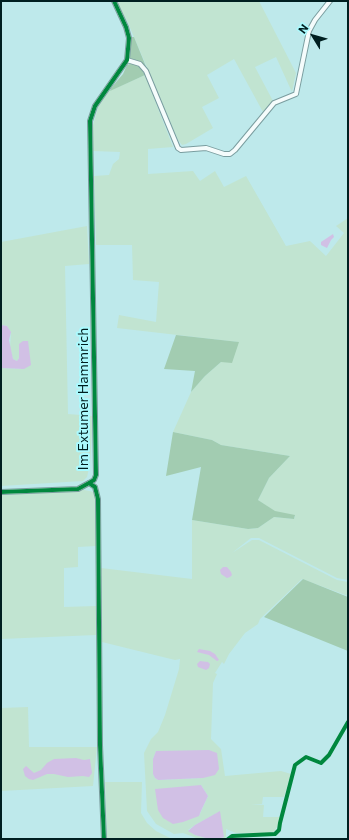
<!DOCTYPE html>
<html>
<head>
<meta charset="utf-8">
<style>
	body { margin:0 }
	#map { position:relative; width:349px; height:840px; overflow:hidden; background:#bee9eb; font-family:Commissioner,sans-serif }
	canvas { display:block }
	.frame { position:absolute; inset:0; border:2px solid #001f20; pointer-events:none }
	.north { position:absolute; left:293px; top:16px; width:40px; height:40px; -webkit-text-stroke:3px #abfafe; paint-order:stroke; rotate:307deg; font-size:11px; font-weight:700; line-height:16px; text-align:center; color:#001f20 }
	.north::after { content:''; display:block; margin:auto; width:14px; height:18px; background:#001f20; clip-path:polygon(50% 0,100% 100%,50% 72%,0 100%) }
</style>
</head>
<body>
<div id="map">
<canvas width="349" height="840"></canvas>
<div class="frame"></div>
<div class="north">N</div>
</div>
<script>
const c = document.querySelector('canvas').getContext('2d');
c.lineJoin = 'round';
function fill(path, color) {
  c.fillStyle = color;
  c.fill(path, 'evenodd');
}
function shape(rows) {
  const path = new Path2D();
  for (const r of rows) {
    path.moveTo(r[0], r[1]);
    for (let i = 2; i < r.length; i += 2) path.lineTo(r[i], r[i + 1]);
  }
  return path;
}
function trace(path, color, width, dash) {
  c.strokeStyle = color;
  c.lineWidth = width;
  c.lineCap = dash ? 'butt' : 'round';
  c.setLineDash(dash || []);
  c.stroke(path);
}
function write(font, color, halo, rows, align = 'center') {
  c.font = font + ' Commissioner,sans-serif';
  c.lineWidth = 4;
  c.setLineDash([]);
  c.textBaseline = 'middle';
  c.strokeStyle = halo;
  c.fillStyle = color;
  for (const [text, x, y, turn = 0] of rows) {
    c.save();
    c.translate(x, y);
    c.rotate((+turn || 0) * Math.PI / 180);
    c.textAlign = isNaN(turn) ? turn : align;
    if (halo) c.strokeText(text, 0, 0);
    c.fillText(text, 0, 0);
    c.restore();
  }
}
fill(shape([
	[121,1,259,1,296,73,292,92,276,57,255,67,273,101,263,112,234,59,207,75,219,98,202,107,213,128,186,144,182,145,178,140,128,23,117,3],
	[145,75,173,147,148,149,148,174,193,171,200,181,215,171,224,187,246,176,286,246,310,241,326,256,344,233,336,226,348,218,348,580,337,578,259,538,251,538,232,553,252,540,259,540,337,580,348,582,348,596,302,579,260,619,258,624,245,633,229,654,224,664,222,662,215,673,217,674,213,683,211,739,221,749,225,776,281,771,291,774,284,797,263,797,262,804,251,804,264,805,263,817,281,817,277,827,274,832,269,833,236,833,226,829,226,837,224,839,218,839,224,837,219,812,195,825,188,830,195,835,209,839,199,839,183,833,174,834,156,824,147,811,144,753,151,739,158,732,165,715,179,669,180,659,175,660,102,642,101,568,192,579,192,520,248,529,258,528,274,517,294,519,295,516,275,512,258,500,269,478,290,456,221,445,212,440,173,432,191,392,205,376,221,362,238,342,117,328,119,315,156,322,159,282,133,280,132,245,96,245,94,176,109,175,113,164,119,159,120,152,93,151,93,125,98,107,109,91],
	[156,751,203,778,158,780,155,778,153,774,153,759],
	[201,785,208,796,199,816],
	[87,226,89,264,65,266,68,414,93,416,90,464,87,477,83,481,1,486,1,368,24,369,20,344,19,358,17,361,13,359,10,348,11,332,7,326,1,325,1,242],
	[84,490,94,492,96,499,96,546,78,547,78,567,64,568,64,607,96,606,96,635,1,639,1,495],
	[28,707,29,747,97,747,93,786,1,791,1,708],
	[105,782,142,782,141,813,147,823,156,831,172,839,107,839]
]), '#c1e4d1');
fill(shape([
	[132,37,134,37,147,69,140,62,130,58,131,39],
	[133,63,139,65,145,75,110,91,111,88,123,74,127,65],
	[176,335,239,342,232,363,221,362,205,376,191,392,195,371,164,369],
	[173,432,212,440,221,445,290,456,269,478,258,500,275,511,295,515,294,519,274,517,258,528,248,529,192,520,201,467,166,476],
	[303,579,348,597,348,651,264,617]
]), '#a2ccb1');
fill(shape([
	[333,234,334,237,331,240,327,248,321,245,321,242],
	[1,325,7,326,11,332,9,340,13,359,17,361,19,358,19,344,23,341,28,341,31,365,24,369,1,368],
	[223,567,227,567,231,572,232,575,230,577,227,578,221,574,220,570],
	[199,649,210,651,215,654,219,660,217,661,209,655,197,652],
	[200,661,208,662,210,664,209,668,206,670,198,667,197,664],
	[209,750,217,753,219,769,215,775,203,778,158,780,155,778,153,774,153,759,156,751],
	[76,758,84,760,90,759,92,773,89,777,83,776,68,777,54,774,47,774,33,780,29,779,25,776,23,769,26,766,34,773,41,770,47,763,54,759],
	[201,785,208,796,201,811,199,816,183,822,173,824,163,818,158,810,155,789],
	[220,811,224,837,218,839,209,839,195,835,188,831,195,825]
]), '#d1c0e5');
const minor = shape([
	[127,60,140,64,146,71,178,148,181,150,206,148,224,154,230,154,235,150,274,103,296,94,309,31,315,20,330,1],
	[89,483,95,487,98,499,100,745,104,839],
	[1,492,78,489,89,483,94,480,96,475,90,121,95,106,127,60,129,38,126,27,114,1]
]);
trace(minor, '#7a9d9f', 6);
trace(minor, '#f5fcfc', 4);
trace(shape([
	[89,483,95,487,98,499,100,745,104,839],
	[1,492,78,489,89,483,94,480,96,475,90,121,95,106,127,60,129,38,126,27,114,1],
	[228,839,232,836,275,834,279,830,280,823,295,765,306,757,321,763,329,755,348,722]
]), '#00873e', 4);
write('14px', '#001f20', '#abfafe', [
	["Im Extumer Hammrich",83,399,-90]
]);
</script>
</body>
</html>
